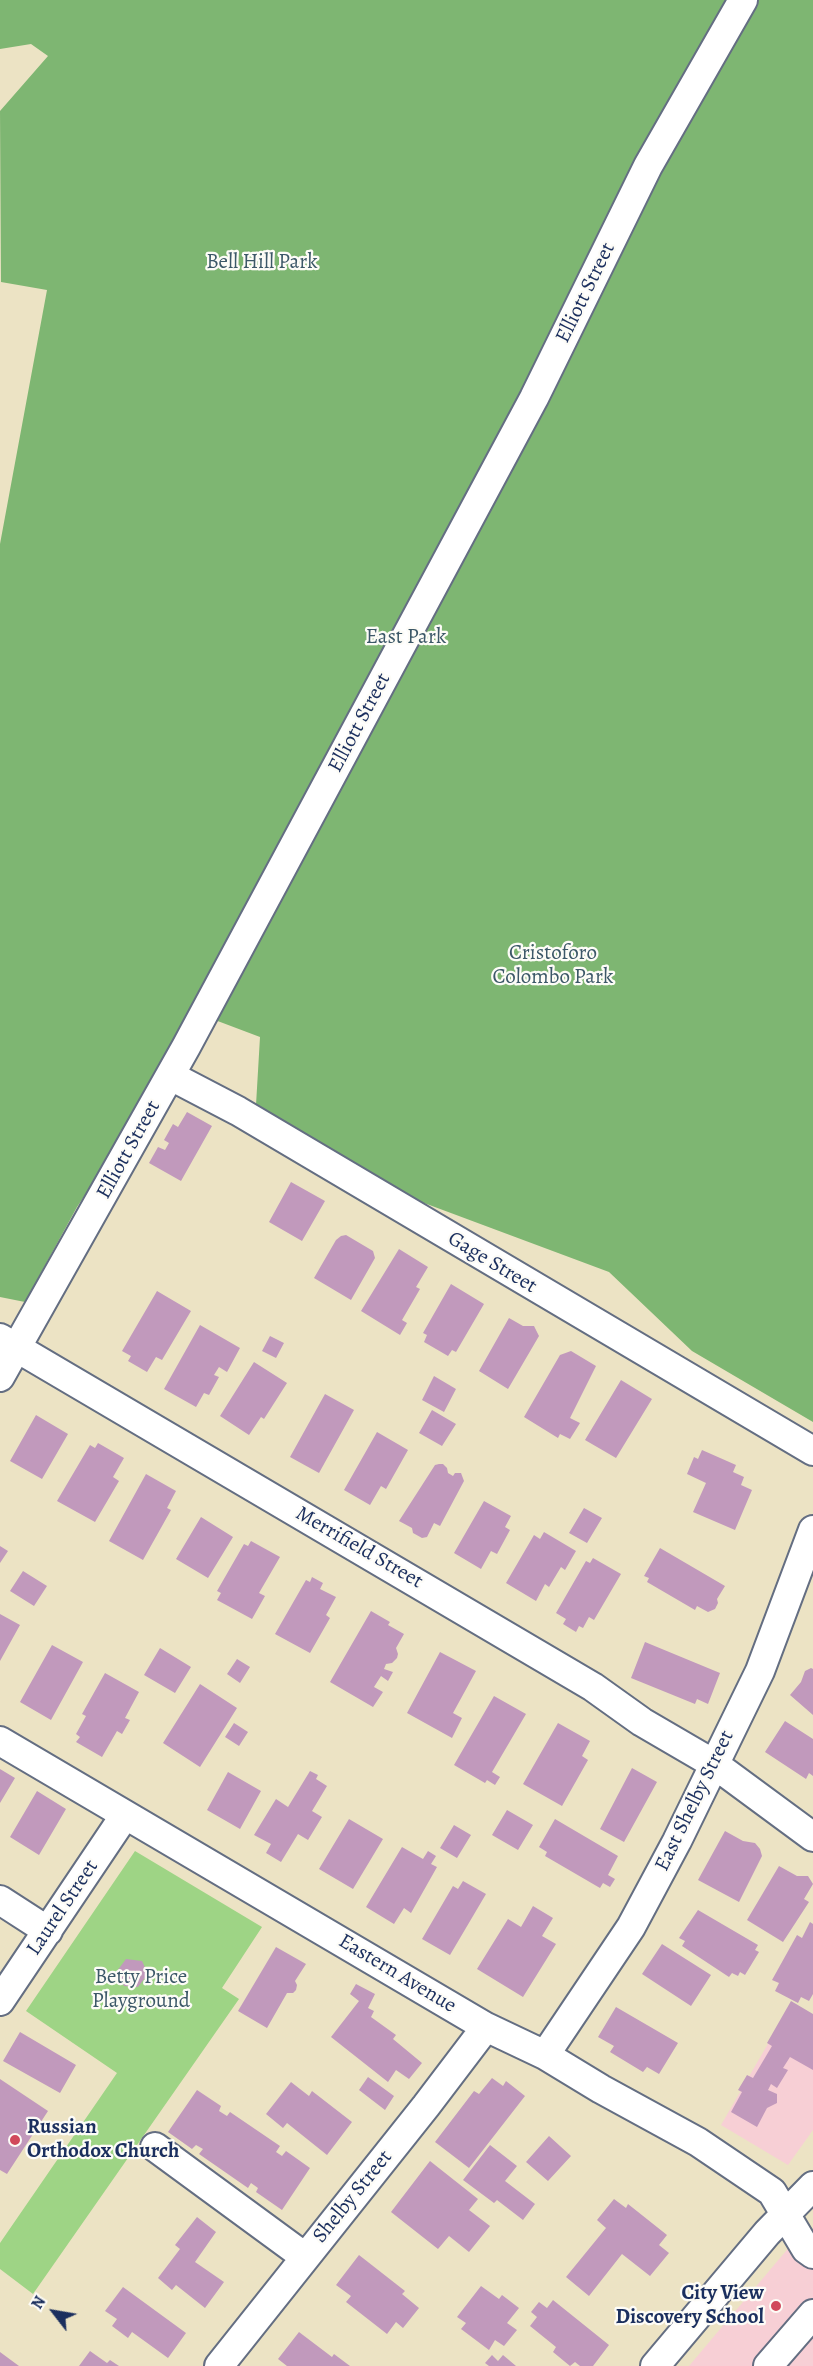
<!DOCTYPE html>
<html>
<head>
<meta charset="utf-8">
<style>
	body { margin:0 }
	#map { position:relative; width:813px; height:2366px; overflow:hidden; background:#ece3c4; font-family:Alegreya,serif }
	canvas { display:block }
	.north { position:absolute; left:24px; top:2282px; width:60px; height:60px; -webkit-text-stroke:4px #fdfcf7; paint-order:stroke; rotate:301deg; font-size:16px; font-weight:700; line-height:24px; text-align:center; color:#1b2f5e }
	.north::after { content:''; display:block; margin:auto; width:21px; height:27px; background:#1b2f5e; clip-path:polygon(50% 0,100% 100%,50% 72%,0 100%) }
</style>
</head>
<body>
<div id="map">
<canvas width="813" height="2366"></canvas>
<div class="north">N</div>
</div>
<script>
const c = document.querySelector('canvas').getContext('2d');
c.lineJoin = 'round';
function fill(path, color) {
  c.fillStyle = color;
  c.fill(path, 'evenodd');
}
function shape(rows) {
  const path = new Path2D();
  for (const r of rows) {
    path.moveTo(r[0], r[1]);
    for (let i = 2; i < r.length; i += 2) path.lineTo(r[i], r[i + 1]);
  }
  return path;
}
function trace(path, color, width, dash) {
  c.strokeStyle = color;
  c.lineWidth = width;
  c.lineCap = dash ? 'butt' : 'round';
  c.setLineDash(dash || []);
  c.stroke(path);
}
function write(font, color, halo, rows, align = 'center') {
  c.font = font + ' Alegreya,serif';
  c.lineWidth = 4.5;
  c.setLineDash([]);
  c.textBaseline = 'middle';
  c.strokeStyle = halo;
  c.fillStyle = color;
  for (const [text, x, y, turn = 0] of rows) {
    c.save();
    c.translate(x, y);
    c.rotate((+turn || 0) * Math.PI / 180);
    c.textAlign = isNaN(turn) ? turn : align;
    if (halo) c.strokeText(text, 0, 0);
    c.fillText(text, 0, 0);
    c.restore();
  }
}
fill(shape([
	[769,2042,813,2069,813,2130,788,2165,721,2125],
	[813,2230,813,2366,689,2366,791,2245]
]), '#f7cfd5');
fill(shape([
	[135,1851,262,1927,222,1988,239,1999,33,2294,0,2269,0,2243,117,2073,26,2011]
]), '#9ed485');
fill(shape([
	[0,0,813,0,813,1422,692,1351,609,1272,408,1197,256,1105,260,1037,207,1017,132,1124,77,1207,25,1302,0,1297,0,544,47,290,1,282,0,111,48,56,31,44,0,49]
]), '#7eb672');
fill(shape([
	[187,1112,212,1126,181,1181,149,1163,158,1147,165,1150,169,1143,164,1140,173,1124,178,1127],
	[291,1182,325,1201,302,1241,269,1222],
	[346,1235,373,1251,375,1258,351,1300,314,1278,336,1240,341,1236],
	[399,1249,428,1267,416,1287,420,1289,402,1320,407,1323,400,1335,361,1311],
	[451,1284,484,1304,456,1352,452,1350,448,1356,424,1342,427,1335,423,1333],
	[157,1291,191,1311,162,1360,156,1357,147,1372,128,1361,131,1356,122,1351],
	[509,1318,523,1326,534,1326,539,1336,508,1389,479,1371],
	[200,1325,240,1348,227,1372,219,1367,214,1375,219,1377,209,1395,204,1393,196,1407,164,1389],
	[270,1336,284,1343,276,1358,262,1351],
	[571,1351,596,1366,570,1418,580,1423,570,1439,560,1434,558,1438,524,1417,560,1355],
	[254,1362,287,1383,264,1419,261,1417,249,1435,220,1416],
	[434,1376,456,1389,444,1412,422,1400],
	[621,1380,652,1399,616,1458,585,1440],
	[325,1394,354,1410,319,1473,290,1457],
	[432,1410,456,1424,442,1446,419,1433],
	[36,1415,68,1434,42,1479,10,1461],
	[377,1432,408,1450,386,1489,381,1486,370,1505,344,1490],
	[98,1443,124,1458,113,1477,119,1481,95,1522,57,1501,90,1445,95,1448],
	[702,1450,736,1465,733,1472,744,1477,741,1485,752,1490,735,1530,693,1512,706,1483,687,1474,694,1457,698,1459],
	[439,1464,443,1464,447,1468,448,1473,453,1476,455,1473,461,1473,464,1481,440,1526,434,1523,427,1537,422,1538,413,1533,412,1528,399,1521,435,1465],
	[146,1474,176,1491,167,1508,171,1510,143,1560,109,1541],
	[484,1501,511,1516,505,1527,510,1530,497,1554,491,1551,481,1569,454,1553],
	[584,1508,602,1518,587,1543,569,1533],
	[201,1517,233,1537,208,1578,176,1559],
	[544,1532,576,1551,565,1570,561,1567,549,1587,545,1584,536,1601,506,1583,534,1535,540,1539],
	[251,1541,280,1557,259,1593,265,1596,252,1619,217,1600,221,1593,217,1591,244,1544,248,1546],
	[0,1546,8,1551,0,1563],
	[660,1548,725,1586,717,1599,718,1603,715,1609,708,1612,697,1606,695,1610,647,1582,649,1578,644,1576],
	[593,1558,621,1574,594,1620,589,1617,583,1628,579,1626,576,1632,563,1624,566,1619,556,1613,586,1561,590,1563],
	[23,1571,47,1586,34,1606,10,1591],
	[312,1577,323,1583,320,1589,336,1597,326,1615,330,1618,310,1653,275,1634,306,1580,310,1582],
	[371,1611,390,1622,388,1625,404,1634,396,1648,398,1654,397,1658,392,1663,386,1664,384,1669,393,1672,388,1681,381,1676,374,1687,383,1692,373,1707,330,1682],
	[0,1614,20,1625,0,1661],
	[645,1642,720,1673,708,1704,697,1699,695,1704,631,1678],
	[52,1645,83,1662,51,1720,20,1702],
	[160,1648,191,1667,175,1693,144,1675],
	[440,1652,476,1671,453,1713,462,1718,452,1738,407,1713],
	[237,1659,250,1667,240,1683,227,1674],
	[811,1668,813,1669,813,1715,790,1695,801,1682,805,1671],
	[105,1673,139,1692,125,1718,130,1720,122,1734,117,1731,102,1757,76,1742,80,1737,76,1734,86,1716,82,1714],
	[200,1684,237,1708,200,1767,163,1743],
	[494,1696,526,1714,492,1772,500,1777,495,1785,487,1780,485,1783,454,1765],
	[785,1721,813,1739,813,1776,809,1773,806,1779,765,1752],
	[234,1723,248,1732,239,1746,225,1737],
	[558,1723,590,1741,582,1756,588,1760,562,1806,523,1784],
	[632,1768,657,1782,624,1842,600,1829],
	[0,1769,15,1778,0,1803],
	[310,1771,318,1775,316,1779,327,1786,312,1811,322,1817,308,1840,298,1834,281,1862,266,1853,271,1844,254,1835,276,1799,288,1807],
	[228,1772,261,1791,240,1829,207,1810],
	[37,1791,66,1809,39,1855,10,1837],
	[507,1810,533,1825,518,1850,492,1835],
	[349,1819,383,1839,353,1889,319,1869],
	[555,1819,618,1856,608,1875,615,1879,610,1887,603,1883,600,1888,545,1856,547,1852,539,1847],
	[454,1825,471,1835,457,1858,440,1848],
	[725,1831,743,1841,755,1843,760,1849,762,1856,739,1902,698,1880],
	[402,1847,423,1859,428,1851,436,1856,431,1864,437,1867,411,1913,404,1908,394,1924,366,1907],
	[779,1866,797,1876,808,1876,813,1884,804,1899,809,1902,783,1942,747,1920],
	[463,1881,486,1894,450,1955,422,1939,453,1886,458,1889],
	[533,1906,553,1918,542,1936,556,1944,523,1997,477,1969,508,1919,521,1927],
	[698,1910,758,1945,755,1950,759,1952,745,1975,740,1972,738,1976,732,1973,729,1977,682,1946,685,1941,679,1938],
	[810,1922,813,1924,813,1994,809,2001,801,1997,798,2003,775,1991,779,1983,772,1980,797,1935,802,1938],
	[662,1944,711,1975,691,2006,642,1974],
	[276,1947,306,1964,295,1981,297,1985,296,1990,293,1993,287,1993,267,2028,238,2011],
	[126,1959,142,1961,148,1974,138,1987,124,1986,117,1971],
	[356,1984,375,1994,368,2008,374,2011,371,2017,396,2035,393,2039,422,2063,409,2079,396,2070,388,2082,331,2037,359,2001,350,1994],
	[791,2001,813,2014,813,2070,790,2057,783,2068,788,2070,777,2088,771,2084,768,2090,777,2094,777,2103,767,2108,757,2127,731,2112,742,2092,738,2090,747,2075,753,2078,772,2046,767,2043],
	[616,2007,678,2043,659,2074,647,2067,643,2072,610,2052,614,2046,598,2037],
	[20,2032,76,2065,60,2093,3,2061],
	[368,2077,394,2096,385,2110,359,2090],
	[492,2078,503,2086,506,2081,525,2096,469,2168,435,2142,474,2091,479,2094],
	[0,2079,48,2111,7,2174,0,2170],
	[291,2082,309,2096,312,2091,352,2122,327,2155,287,2123,283,2128,266,2114],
	[197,2090,221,2106,219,2111,227,2116,230,2112,280,2146,276,2152,282,2156,286,2151,310,2168,282,2210,256,2192,258,2188,251,2183,248,2188,199,2154,203,2149,196,2145,192,2149,168,2132],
	[549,2136,571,2156,548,2181,526,2162],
	[490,2145,517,2166,505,2181,535,2204,523,2220,497,2200,494,2203,463,2180],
	[430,2161,478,2199,469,2210,490,2226,469,2252,449,2236,438,2249,391,2212],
	[614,2199,626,2208,628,2204,667,2235,659,2245,669,2253,650,2276,622,2254,589,2296,566,2277,606,2228,597,2220],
	[197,2217,216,2232,195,2262,224,2282,205,2308,176,2285,172,2290,158,2278,180,2249,175,2245],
	[359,2255,405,2291,402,2294,419,2308,403,2328,396,2322,387,2334,346,2302,351,2296,336,2285],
	[481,2286,499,2299,502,2295,519,2308,507,2323,517,2330,504,2346,495,2340,489,2350,461,2329,466,2323,457,2317],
	[123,2287,186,2333,168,2358,132,2332,128,2338,112,2326,117,2319,105,2311],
	[553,2300,609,2345,593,2366,580,2366,575,2362,570,2366,553,2352,556,2347,530,2326,537,2317,531,2312,539,2302,547,2308],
	[299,2332,332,2357,334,2354,350,2366,287,2366,278,2359],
	[90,2351,107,2363,110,2360,119,2366,79,2366],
	[0,2352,19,2366,0,2366],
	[492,2355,498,2361,503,2355,516,2366,489,2366,485,2363]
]), '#c199bc');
const minor = shape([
	[171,1076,238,1111,813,1451],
	[0,1338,593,1687,642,1722,714,1764,813,1837],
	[0,1377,186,1047,534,398,648,166,743,0],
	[0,1741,486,2027,545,2055,601,2089,698,2142,772,2192,806,2249,813,2254],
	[0,1900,48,1931],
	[0,2001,125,1815],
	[545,2055,631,1927,677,1841,760,1671,813,1530],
	[155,2147,305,2257],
	[219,2366,426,2106,486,2027],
	[655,2366,767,2233,813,2186],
	[768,2366,813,2314]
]);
trace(minor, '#646e82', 32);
trace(minor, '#fff', 28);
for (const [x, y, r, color] of [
	[15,2140,6,"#d1495b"],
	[776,2306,6,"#d1495b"]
]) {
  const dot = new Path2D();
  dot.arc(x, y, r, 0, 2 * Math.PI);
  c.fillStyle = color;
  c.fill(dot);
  trace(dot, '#fdfcf7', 2);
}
write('21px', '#3c5868', '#fdfcf7', [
	["Bell Hill Park",262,263],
	["East Park",406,638],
	["Cristoforo",553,954],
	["Colombo Park",553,978],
	["Betty Price",141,1978],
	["Playground",141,2002]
]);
write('21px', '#1b2f5e', '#fdfcf7', [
	["Elliott Street",586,293,-64],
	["Elliott Street",360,723,-62],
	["Elliott Street",129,1150,-61],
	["Gage Street",492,1263,31],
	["Merrifield Street",359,1548,30],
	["East Shelby Street",695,1801,-64],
	["Laurel Street",63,1908,-56],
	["Eastern Avenue",397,1974,31],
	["Shelby Street",353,2197,-51]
]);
write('bold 21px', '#1b2f5e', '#fdfcf7', [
	["Russian",27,2128],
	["Orthodox Church",27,2152],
	["City View",764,2294,"right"],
	["Discovery School",764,2318,"right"]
], 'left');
</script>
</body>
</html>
